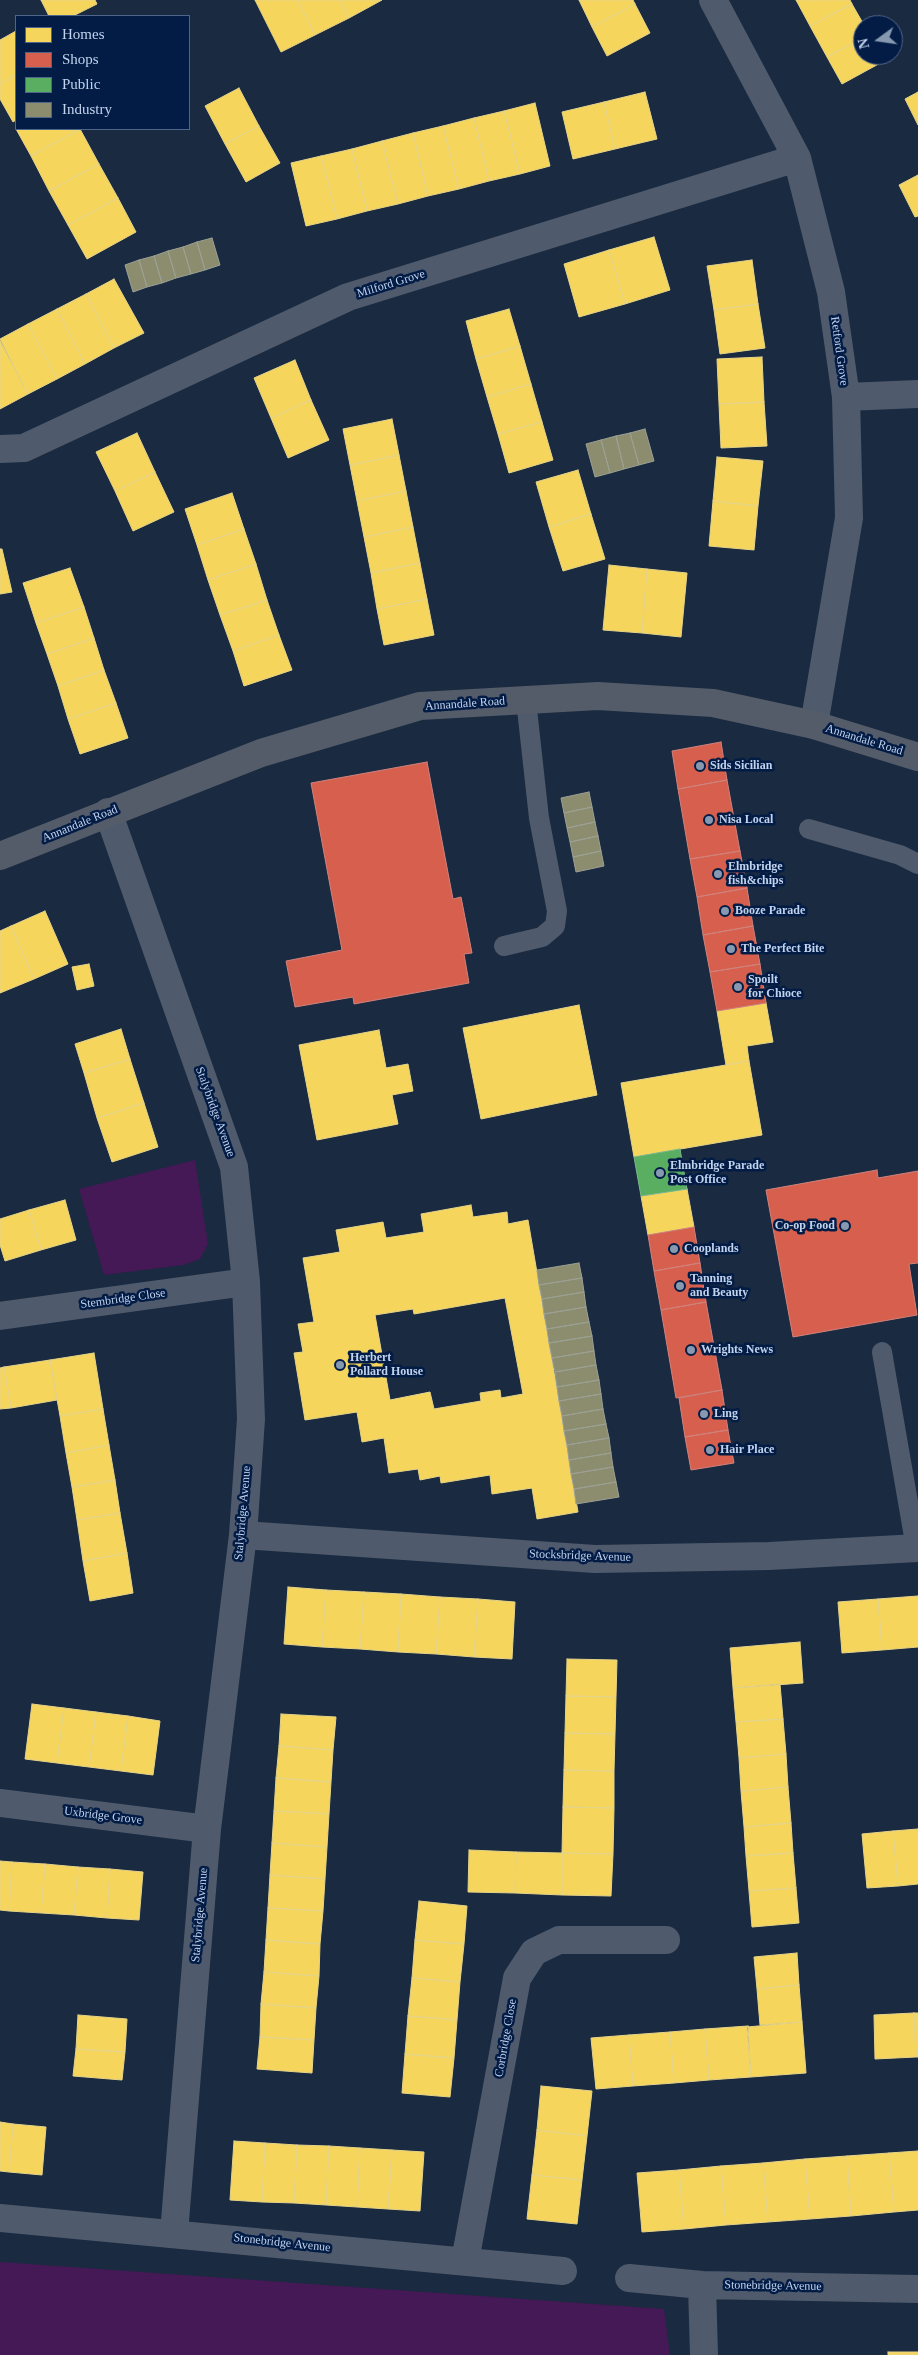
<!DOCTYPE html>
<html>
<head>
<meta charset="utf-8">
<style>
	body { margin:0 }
	#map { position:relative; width:918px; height:2355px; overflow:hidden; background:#1a2a40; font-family:"Times New Roman",serif }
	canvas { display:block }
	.legend { position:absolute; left:15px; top:15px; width:175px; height:115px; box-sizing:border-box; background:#021c45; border:1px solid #4f6589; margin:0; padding:6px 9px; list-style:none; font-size:15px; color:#c2d3ee }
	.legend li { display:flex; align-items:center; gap:10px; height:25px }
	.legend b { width:25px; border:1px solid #4f6589 }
	.north { position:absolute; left:853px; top:15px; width:50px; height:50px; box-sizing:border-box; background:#021c45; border:1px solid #4f6589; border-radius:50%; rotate:256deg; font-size:14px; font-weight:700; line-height:20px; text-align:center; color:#c2d3ee }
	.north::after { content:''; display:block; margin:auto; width:18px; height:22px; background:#8798b1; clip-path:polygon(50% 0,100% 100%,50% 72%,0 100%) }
</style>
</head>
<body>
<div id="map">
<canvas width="918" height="2355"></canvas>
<ul class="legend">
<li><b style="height:14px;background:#f6d55c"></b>Homes</li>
<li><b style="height:14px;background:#d6604d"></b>Shops</li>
<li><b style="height:14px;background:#5aae61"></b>Public</li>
<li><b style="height:14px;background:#8c8c6e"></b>Industry</li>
</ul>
<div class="north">N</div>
</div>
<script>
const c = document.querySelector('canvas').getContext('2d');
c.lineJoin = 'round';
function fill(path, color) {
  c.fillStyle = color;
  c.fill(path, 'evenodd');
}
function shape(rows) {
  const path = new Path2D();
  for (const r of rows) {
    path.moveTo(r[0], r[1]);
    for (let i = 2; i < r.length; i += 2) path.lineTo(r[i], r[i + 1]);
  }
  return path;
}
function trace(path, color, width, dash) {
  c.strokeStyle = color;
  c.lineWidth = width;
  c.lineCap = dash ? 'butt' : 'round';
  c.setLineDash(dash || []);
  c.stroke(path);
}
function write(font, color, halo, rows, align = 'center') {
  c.font = font + ' "Times New Roman",serif';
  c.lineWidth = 5;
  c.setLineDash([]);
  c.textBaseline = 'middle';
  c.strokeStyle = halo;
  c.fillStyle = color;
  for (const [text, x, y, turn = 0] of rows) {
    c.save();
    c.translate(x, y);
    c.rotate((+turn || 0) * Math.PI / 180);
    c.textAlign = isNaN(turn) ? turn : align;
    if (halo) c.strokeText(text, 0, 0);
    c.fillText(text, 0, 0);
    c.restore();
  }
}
fill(shape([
	[195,1160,208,1244,200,1259,183,1265,104,1275,79,1189],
	[0,2262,664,2309,670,2355,0,2355]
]), '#441955');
const homes = shape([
	[41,0,95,0,97,4,73,16,49,16,41,0],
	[255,0,297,0,315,35,281,52,255,0],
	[297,0,340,0,349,18,315,35,297,0],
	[340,0,382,0,349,18,340,0],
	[579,0,633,0,635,4,592,27,579,0],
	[796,0,850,0,852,4,810,26,796,0],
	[635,4,650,33,607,56,592,27,635,4],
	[852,4,864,25,863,38,827,57,810,26,852,4],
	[16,31,16,75,0,84,0,40,16,31],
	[863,38,863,55,880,55,884,61,842,84,827,57,863,38],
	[16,75,16,120,13,122,0,99,0,84,16,75],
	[239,88,259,126,225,144,205,106,239,88],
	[645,92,657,139,615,149,604,102,645,92],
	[918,92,918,125,905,99,918,92],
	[604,102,615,149,573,159,562,112,604,102],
	[535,103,550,166,520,174,504,111,535,103],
	[504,111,520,174,489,181,474,118,504,111],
	[474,118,489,181,459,189,443,126,474,118],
	[259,126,280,163,246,182,225,144,259,126],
	[443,126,459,189,428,196,413,133,443,126],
	[16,129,80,129,31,156,16,129],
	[80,129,99,164,49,191,31,156,80,129],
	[413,133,428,196,398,204,382,141,413,133],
	[382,141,398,204,367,211,352,149,382,141],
	[352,149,367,211,337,219,321,156,352,149],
	[321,156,337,219,306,226,291,163,321,156],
	[99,164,118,198,68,225,49,191,99,164],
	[918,175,918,216,915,217,899,185,918,175],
	[118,198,136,232,87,259,68,225,118,198],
	[654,237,670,290,625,304,609,250,654,237],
	[609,250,625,304,579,317,564,264,609,250],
	[752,260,758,304,714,310,707,266,752,260],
	[114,279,144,333,114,348,86,294,114,279],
	[86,294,114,348,85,364,57,309,86,294],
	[758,304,765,348,720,354,714,310,758,304],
	[57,309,85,364,57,379,28,324,57,309],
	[509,309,520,346,476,359,466,321,509,309],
	[28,324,57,379,28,394,0,339,28,324],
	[0,341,28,394,0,409,0,341],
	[520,346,531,384,487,397,476,359,520,346],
	[762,357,764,402,719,404,717,359,762,357],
	[295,360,311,400,271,418,254,378,295,360],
	[531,384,542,422,498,434,487,397,531,384],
	[311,400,329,440,288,458,271,418,311,400],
	[764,402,767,446,721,448,719,404,764,402],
	[392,419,399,455,350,465,343,429,392,419],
	[542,422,553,460,509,473,498,434,542,422],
	[137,433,155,472,115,491,96,452,137,433],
	[399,455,406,491,357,501,350,465,399,455],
	[717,457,763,461,758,506,713,501,717,457],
	[578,470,591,514,549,527,536,482,578,470],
	[155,472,174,512,133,531,115,491,155,472],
	[406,491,413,527,364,537,357,501,406,491],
	[232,493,244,529,197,545,185,509,232,493],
	[713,501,758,506,754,550,709,546,713,501],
	[591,514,605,559,563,571,549,527,591,514],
	[413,527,420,563,371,573,364,537,413,527],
	[244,529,256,564,208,580,197,545,244,529],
	[0,549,2,549,12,592,0,594,0,549],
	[420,563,427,599,377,609,371,573,420,563],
	[256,564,267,600,220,615,208,580,256,564],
	[609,565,647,569,642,633,603,630,609,565],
	[70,568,84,607,36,623,23,583,70,568],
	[647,569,687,573,681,637,642,633,647,569],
	[427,599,434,635,384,645,377,609,427,599],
	[267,600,279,635,233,651,220,615,267,600],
	[84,607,94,638,47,654,36,623,84,607],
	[279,635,292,670,244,686,233,651,279,635],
	[94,638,104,670,58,686,47,654,94,638],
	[104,670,116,703,68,719,58,686,104,670],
	[116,703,128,738,80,754,68,719,116,703],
	[45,911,68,964,34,979,11,926,45,911],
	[11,926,34,979,0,993,0,931,11,926],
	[89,964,94,986,77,990,72,967,89,964],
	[766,1003,773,1042,747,1046,749,1061,726,1065,717,1011,766,1003],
	[579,1005,597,1095,481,1119,463,1028,579,1005],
	[121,1029,130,1059,84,1073,75,1044,121,1029],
	[379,1030,386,1068,408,1064,413,1091,392,1095,398,1124,317,1140,299,1045,379,1030],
	[130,1059,144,1103,97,1118,84,1073,130,1059],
	[749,1061,762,1135,634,1157,621,1083,749,1061],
	[144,1103,158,1147,112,1162,97,1118,144,1103],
	[687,1189,694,1227,648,1235,641,1196,687,1189],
	[65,1200,76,1240,41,1250,29,1210,65,1200],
	[471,1205,473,1217,507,1212,508,1224,528,1220,578,1512,537,1519,532,1488,492,1494,490,1475,441,1483,440,1476,420,1480,418,1469,389,1473,384,1438,362,1442,357,1412,305,1420,294,1353,303,1352,298,1324,314,1322,303,1258,340,1252,336,1230,383,1222,386,1238,424,1232,421,1214,471,1205],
	[505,1298,523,1394,501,1398,500,1390,480,1393,481,1401,434,1409,430,1392,390,1400,375,1315,413,1309,414,1314,505,1298],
	[29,1210,41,1250,5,1261,0,1245,0,1219,29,1210],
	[94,1353,103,1409,60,1416,50,1360,94,1353],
	[50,1360,57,1400,11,1408,4,1367,50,1360],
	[4,1367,11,1408,0,1409,0,1368,4,1367],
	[103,1409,109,1445,66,1453,60,1416,103,1409],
	[109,1445,115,1480,72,1487,66,1453,109,1445],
	[115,1480,120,1513,77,1520,72,1487,115,1480],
	[120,1513,127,1553,83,1561,77,1520,120,1513],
	[127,1553,133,1593,90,1601,83,1561,127,1553],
	[288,1587,326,1590,322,1647,284,1644,288,1587],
	[326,1590,364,1592,360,1649,322,1647,326,1590],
	[364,1592,401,1594,398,1652,360,1649,364,1592],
	[401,1594,440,1597,436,1654,398,1652,401,1594],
	[918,1596,918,1647,882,1650,878,1599,918,1596],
	[440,1597,478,1599,474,1657,436,1654,440,1597],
	[478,1599,515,1602,512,1659,474,1657,478,1599],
	[878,1599,882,1650,842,1653,838,1602,878,1599],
	[800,1642,803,1683,733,1688,730,1648,800,1642],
	[567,1659,617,1660,616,1697,566,1696,567,1659],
	[780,1684,783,1719,736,1722,733,1688,780,1684],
	[566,1696,616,1697,615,1734,565,1733,566,1696],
	[32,1704,64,1708,57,1763,25,1759,32,1704],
	[64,1708,96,1712,89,1767,57,1763,64,1708],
	[96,1712,128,1716,121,1771,89,1767,96,1712],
	[281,1714,336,1717,333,1750,279,1746,281,1714],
	[128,1716,160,1721,153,1775,121,1771,128,1716],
	[783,1719,786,1754,739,1758,736,1722,783,1719],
	[565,1733,615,1734,614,1771,564,1770,565,1733],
	[279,1746,333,1750,331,1782,276,1778,279,1746],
	[786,1754,788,1787,741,1791,739,1758,786,1754],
	[564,1770,614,1771,614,1808,563,1807,564,1770],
	[276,1778,331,1782,329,1814,274,1811,276,1778],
	[788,1787,791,1823,744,1827,741,1791,788,1787],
	[563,1807,614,1808,613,1854,562,1853,563,1807],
	[274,1811,329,1814,327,1847,272,1843,274,1811],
	[791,1823,793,1853,746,1856,744,1827,791,1823],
	[918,1829,918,1884,898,1886,893,1831,918,1829],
	[893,1831,898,1886,867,1888,862,1834,893,1831],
	[272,1843,327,1847,325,1879,270,1875,272,1843],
	[469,1850,516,1852,515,1893,468,1892,469,1850],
	[516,1852,562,1853,562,1895,515,1893,516,1852],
	[562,1853,613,1854,611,1896,562,1895,562,1853],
	[793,1853,796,1888,749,1891,746,1856,793,1853],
	[0,1861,12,1862,9,1911,0,1910,0,1861],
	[12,1862,45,1864,41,1913,9,1911,12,1862],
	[45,1864,78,1867,74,1915,41,1913,45,1864],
	[78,1867,110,1869,107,1918,74,1915,78,1867],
	[110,1869,143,1872,139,1920,107,1918,110,1869],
	[270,1875,325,1879,323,1911,268,1908,270,1875],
	[796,1888,799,1923,752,1927,749,1891,796,1888],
	[419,1901,467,1906,464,1944,415,1940,419,1901],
	[268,1908,323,1911,320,1944,266,1940,268,1908],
	[266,1940,320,1944,319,1976,264,1972,266,1940],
	[415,1940,464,1944,460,1982,412,1978,415,1940],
	[797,1953,799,1985,757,1989,754,1957,797,1953],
	[264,1972,319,1976,316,2008,261,2004,264,1972],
	[412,1978,460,1982,457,2020,408,2016,412,1978],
	[799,1985,802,2022,760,2025,757,1989,799,1985],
	[261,2004,316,2008,314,2040,260,2037,261,2004],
	[914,2013,918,2013,918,2057,916,2057,914,2013],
	[914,2013,916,2057,875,2059,874,2015,914,2013],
	[78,2015,127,2019,125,2052,76,2049,78,2015],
	[408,2016,457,2020,454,2058,405,2054,408,2016],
	[802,2022,806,2073,751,2077,747,2027,802,2022],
	[748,2026,751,2077,709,2080,705,2029,748,2026],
	[705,2029,709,2080,674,2083,670,2032,705,2029],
	[670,2032,674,2083,633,2086,629,2035,670,2032],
	[629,2035,633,2086,596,2089,591,2038,629,2035],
	[260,2037,314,2040,312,2073,257,2069,260,2037],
	[76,2049,125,2052,122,2080,73,2076,76,2049],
	[405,2054,454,2058,450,2097,402,2093,405,2054],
	[541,2086,592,2091,587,2136,537,2130,541,2086],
	[0,2122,13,2124,9,2172,0,2171,0,2122],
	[13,2124,46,2127,42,2175,9,2172,13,2124],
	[537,2130,587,2136,582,2180,532,2175,537,2130],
	[234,2141,265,2143,262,2202,230,2200,234,2141],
	[265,2143,297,2145,294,2203,262,2202,265,2143],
	[297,2145,329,2146,326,2205,294,2203,297,2145],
	[329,2146,360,2148,357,2207,326,2205,329,2146],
	[360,2148,392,2150,388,2209,357,2207,360,2148],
	[392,2150,424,2152,420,2211,388,2209,392,2150],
	[918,2151,918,2210,894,2212,889,2153,918,2151],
	[889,2153,894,2212,851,2216,847,2156,889,2153],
	[847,2156,851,2216,810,2219,805,2159,847,2156],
	[805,2159,810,2219,768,2222,763,2163,805,2159],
	[763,2163,768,2222,726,2225,721,2166,763,2163],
	[721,2166,726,2225,684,2229,679,2170,721,2166],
	[679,2170,684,2229,642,2232,637,2173,679,2170],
	[532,2175,582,2180,577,2224,527,2219,532,2175],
	[888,2352,918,2352,918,2355,888,2355,888,2352]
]);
fill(homes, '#f6d55c');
trace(homes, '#e6d488', 1);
const shops = shape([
	[721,742,727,780,678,789,672,751,721,742],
	[427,762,453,899,461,897,472,953,464,954,469,983,354,1004,353,997,295,1007,286,961,342,950,311,783,427,762],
	[727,780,740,851,690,859,678,789,727,780],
	[740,851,747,888,697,897,690,859,740,851],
	[747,888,753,926,703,935,697,897,747,888],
	[753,926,760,964,710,972,703,935,753,926],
	[760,964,766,1003,717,1011,710,972,760,964],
	[877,1170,878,1178,918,1171,918,1263,909,1264,917,1315,793,1337,766,1190,877,1170],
	[694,1227,700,1263,654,1271,648,1235,694,1227],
	[700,1263,706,1302,661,1310,654,1271,700,1263],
	[706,1302,722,1390,676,1398,661,1310,706,1302],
	[722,1390,728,1430,685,1437,679,1398,722,1390],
	[728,1430,734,1463,691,1470,685,1437,728,1430]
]);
fill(shops, '#d6604d');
trace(shops, '#d0827d', 1);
const public = shape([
	[680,1149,687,1189,641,1196,634,1157,680,1149]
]);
fill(public, '#5aae61');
trace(public, '#79b98b', 1);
const industry = shape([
	[212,238,220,265,205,270,197,242,212,238],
	[197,242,205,270,191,274,183,247,197,242],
	[183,247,191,274,176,278,168,251,183,247],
	[168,251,176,278,162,283,154,256,168,251],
	[154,256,162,283,147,287,139,260,154,256],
	[139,260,147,287,133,292,125,265,139,260],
	[645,429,654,461,639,465,630,433,645,429],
	[630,433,639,465,624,469,616,436,630,433],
	[616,436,624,469,610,473,601,440,616,436],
	[601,440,610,473,595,477,586,444,601,440],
	[589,792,592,807,564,813,561,798,589,792],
	[592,807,595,822,567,828,564,813,592,807],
	[595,822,598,836,570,842,567,828,595,822],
	[598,836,601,851,573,857,570,842,598,836],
	[601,851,604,866,576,872,573,857,601,851],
	[579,1263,582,1278,539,1285,537,1270,579,1263],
	[582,1278,584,1292,542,1299,539,1285,582,1278],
	[584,1292,586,1307,544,1314,542,1299,584,1292],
	[586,1307,589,1322,547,1329,544,1314,586,1307],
	[589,1322,592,1336,549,1343,547,1329,589,1322],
	[592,1336,594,1351,552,1358,549,1343,592,1336],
	[594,1351,596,1365,555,1372,552,1358,594,1351],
	[596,1365,599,1380,557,1387,555,1372,596,1365],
	[599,1380,601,1394,559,1401,557,1387,599,1380],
	[601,1394,603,1409,562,1416,559,1401,601,1394],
	[603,1409,606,1424,564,1431,562,1416,603,1409],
	[606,1424,609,1438,567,1445,564,1431,606,1424],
	[609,1438,611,1453,569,1460,567,1445,609,1438],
	[611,1453,613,1467,571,1474,569,1460,611,1453],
	[613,1467,616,1482,574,1489,571,1474,613,1467],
	[616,1482,619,1497,576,1504,574,1489,616,1482]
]);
fill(industry, '#8c8c6e');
trace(industry, '#9ca194', 1);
trace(shape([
	[809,829,900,855,918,864],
	[504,946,542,937,555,926,557,911,539,818,526,700],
	[882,1352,916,1548]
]), '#4f5a6c', 20);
trace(shape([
	[713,0,797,158,831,292,846,397,849,518,814,725],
	[846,397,918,394],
	[0,449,24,448,348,297,797,158],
	[108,812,234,1167,246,1282,251,1419,243,1535,207,1829,174,2233],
	[0,1316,246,1282],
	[243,1535,595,1559,769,1556,918,1548],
	[0,1803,207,1829],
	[0,2218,563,2271],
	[465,2261,517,1978,534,1952,559,1940,666,1940],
	[629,2278,702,2285,918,2289],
	[702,2285,704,2355]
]), '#4f5a6c', 28);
trace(shape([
	[0,856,261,753,420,706,598,696,713,703,814,725,918,757]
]), '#545c6a', 28);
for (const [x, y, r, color] of [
	[700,766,5,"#8798b1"],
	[709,820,5,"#8798b1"],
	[718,874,5,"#8798b1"],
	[725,911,5,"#8798b1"],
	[731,949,5,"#8798b1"],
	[738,987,5,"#8798b1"],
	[660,1173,5,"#8798b1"],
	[845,1226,5,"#8798b1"],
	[674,1249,5,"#8798b1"],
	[680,1286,5,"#8798b1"],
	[691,1350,5,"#8798b1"],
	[340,1365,5,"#8798b1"],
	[704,1414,5,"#8798b1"],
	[710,1450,5,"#8798b1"]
]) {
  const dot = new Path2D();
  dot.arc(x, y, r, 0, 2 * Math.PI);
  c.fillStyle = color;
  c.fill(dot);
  trace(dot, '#021c45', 2);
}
write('12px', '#c2d3ee', '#021c45', [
	["Milford Grove",391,284,-17],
	["Retford Grove",839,351,82],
	["Annandale Road",465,704,-4],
	["Annandale Road",864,740,17],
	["Annandale Road",80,824,-22],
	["Stalybridge Avenue",215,1112,70],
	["Stembridge Close",123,1299,-8],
	["Stalybridge Avenue",243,1513,-85],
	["Stocksbridge Avenue",580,1556,2],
	["Uxbridge Grove",103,1816,7],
	["Stalybridge Avenue",200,1915,-85],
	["Corbridge Close",506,2038,-80],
	["Stonebridge Avenue",282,2243,6],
	["Stonebridge Avenue",773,2286,1]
]);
write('bold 12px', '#c2d3ee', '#021c45', [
	["Sids Sicilian",710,766],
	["Nisa Local",719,820],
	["Elmbridge",728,867],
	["fish&chips",728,881],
	["Booze Parade",735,911],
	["The Perfect Bite",741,949],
	["Spoilt",748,980],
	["for Chioce",748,994],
	["Elmbridge Parade",670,1166],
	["Post Office",670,1180],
	["Co-op Food",835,1226,"right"],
	["Cooplands",684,1249],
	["Tanning",690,1279],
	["and Beauty",690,1293],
	["Wrights News",701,1350],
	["Herbert",350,1358],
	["Pollard House",350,1372],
	["Ling",714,1414],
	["Hair Place",720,1450]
], 'left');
</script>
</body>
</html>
